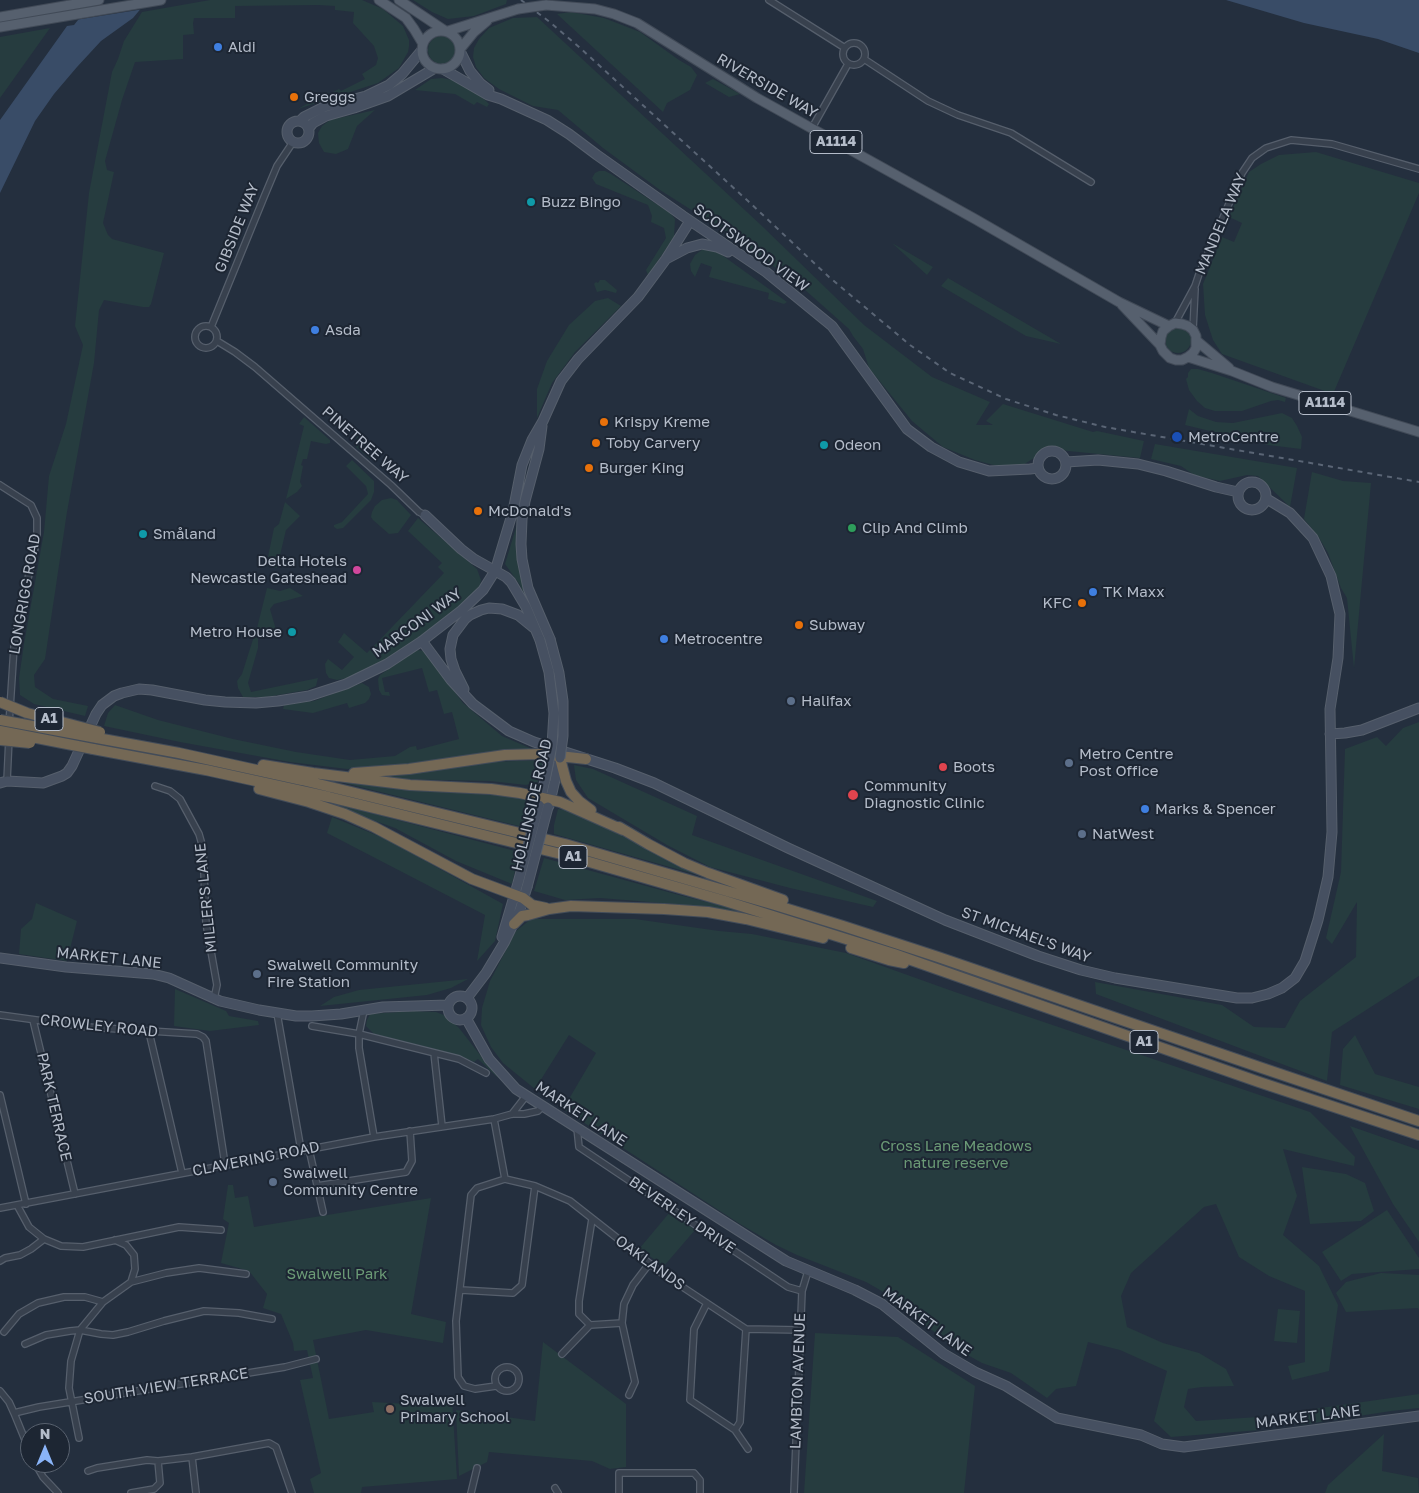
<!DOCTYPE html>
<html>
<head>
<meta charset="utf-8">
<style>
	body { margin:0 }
	#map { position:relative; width:1419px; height:1493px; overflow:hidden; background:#242f3e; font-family:"Golos Text",sans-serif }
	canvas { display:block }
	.north { position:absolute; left:20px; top:1423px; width:50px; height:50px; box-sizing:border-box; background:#1d2633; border:1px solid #59626f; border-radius:50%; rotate:0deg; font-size:14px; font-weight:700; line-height:20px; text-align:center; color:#b4bcc9 }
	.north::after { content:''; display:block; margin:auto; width:18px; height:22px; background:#8ab4f8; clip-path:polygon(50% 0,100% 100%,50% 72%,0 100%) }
</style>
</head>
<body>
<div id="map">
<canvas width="1419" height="1493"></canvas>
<div class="north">N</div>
</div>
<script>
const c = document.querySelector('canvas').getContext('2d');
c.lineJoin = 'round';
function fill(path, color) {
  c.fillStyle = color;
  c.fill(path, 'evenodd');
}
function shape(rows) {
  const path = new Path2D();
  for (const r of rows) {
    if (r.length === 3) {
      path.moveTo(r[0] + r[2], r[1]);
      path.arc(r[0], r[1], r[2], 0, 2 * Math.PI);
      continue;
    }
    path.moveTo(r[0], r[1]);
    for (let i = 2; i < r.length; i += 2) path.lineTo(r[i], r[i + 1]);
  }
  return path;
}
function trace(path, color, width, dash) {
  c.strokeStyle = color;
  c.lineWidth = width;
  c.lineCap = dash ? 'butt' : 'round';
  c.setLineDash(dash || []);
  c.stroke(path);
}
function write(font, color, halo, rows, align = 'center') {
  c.font = font + ' "Golos Text",sans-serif';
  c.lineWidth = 4;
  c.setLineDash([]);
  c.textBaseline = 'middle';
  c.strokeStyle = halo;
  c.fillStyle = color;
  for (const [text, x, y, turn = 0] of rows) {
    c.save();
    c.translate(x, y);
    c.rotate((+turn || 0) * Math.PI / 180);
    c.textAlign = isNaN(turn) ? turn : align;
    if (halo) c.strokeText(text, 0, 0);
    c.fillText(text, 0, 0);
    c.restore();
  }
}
fill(shape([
	[210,0,362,0,383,9,403,26,409,40,409,46,408,52,399,68,378,83,298,109,328,92,329,94,339,89,341,91,365,79,362,74,376,65,378,58,374,46,353,23,354,12,335,10,335,6,318,5,235,6,235,18,194,18,193,23,194,34,183,35,183,59,135,62,122,100,105,161,107,170,114,172,103,223,108,235,112,239,164,253,151,304,149,307,143,307,104,300,99,310,94,363,67,512,45,659,34,675,35,687,53,699,88,706,85,716,34,704,20,695,19,678,24,644,44,532,49,476,66,424,83,345,75,326,89,193,112,72,118,59,124,41,142,12],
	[413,0,507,0,506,4,474,16,448,19,432,12],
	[571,12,604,18,640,32,679,60,691,67,697,75,690,90,667,103,663,112,557,14],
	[537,17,762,226,864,325,932,377,990,402,976,425,993,425,986,421,1003,404,1093,432,1097,431,1144,441,1140,458,1068,451,1048,447,1041,450,1034,458,1023,465,997,466,975,460,943,447,912,421,869,368,863,349,853,336,849,329,804,289,737,239,660,190,603,148,558,110,533,106,499,89,484,78,476,67,473,57,474,48,479,39,489,28,513,18],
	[50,28,0,98,0,37],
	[442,50,14],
	[442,78,452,80,479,94,489,104,487,107,477,102,474,105,455,94,415,90,431,79],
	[713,79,740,94,729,97,705,83],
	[375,110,357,126,348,149,336,154,324,152,319,143,318,133,322,126,330,120],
	[1316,152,1419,183,1419,193,1333,394,1222,354,1213,340,1205,315,1203,284,1222,237,1234,242,1242,223,1229,217,1249,172,1261,164,1279,155],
	[599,171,605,171,611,174,670,213,675,219,674,237,648,275,646,270,666,238,664,228,651,222,652,216,648,205,596,184,592,178,595,173],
	[892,243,933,267,927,275],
	[703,249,715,250,787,302,784,304,768,299,769,293,709,277,712,267,701,263,695,277,691,271,690,264,695,255],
	[948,278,1061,344,1026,336,941,286],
	[600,280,605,280,617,290,616,293,605,290,597,292,594,284,596,282,598,283],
	[608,298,621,306,575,352,552,383,537,418,537,389,547,361,569,325,595,301],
	[1178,340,13],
	[1191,369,1198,369,1212,373,1286,398,1285,402,1278,400,1271,401,1242,411,1215,411,1205,408,1197,401,1189,390,1186,379,1188,377,1188,373],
	[1189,409,1198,416,1216,422,1233,423,1282,413,1292,418,1297,426,1302,437,1301,449,1268,445,1185,425],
	[304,417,330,440,330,443,326,444,311,441,307,459,303,459,301,465,303,466,300,482,302,486,297,492,286,499,304,426,299,424],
	[357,436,374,446,370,459,356,447,355,444],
	[1155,444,1297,468,1290,507,1258,476,1247,475,1220,481,1194,475,1181,466,1151,459],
	[352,460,374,481,374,492,371,500,343,528,337,529,334,527,334,525,342,522,368,494,366,486,346,466],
	[1312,472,1343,481,1371,483,1354,668,1347,598,1341,588,1328,553,1318,536,1304,519],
	[391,498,397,500,411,515,398,533,389,534,373,520,371,517,372,512,375,506,382,500],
	[285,502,300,516,286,530,277,568,266,566,274,528,279,524],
	[418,518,477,569,481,580,480,585,474,594,462,606,400,651,374,668,348,678,337,680,329,678,326,673,325,664,328,659,342,670,354,657,338,642,344,633,367,653,444,573,438,567,442,563,408,531],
	[518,521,517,548,521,575,525,591,548,647,547,648,520,585,505,564],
	[267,588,280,591,290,588,303,596,274,604,270,609,277,633,274,636,265,635,264,630,261,631,257,628],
	[255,633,258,638,258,648,248,683,251,692,318,678,316,686,307,690,266,697,243,697,238,688,237,681,242,674],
	[417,650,424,651,463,703,502,736,532,749,456,757,399,766,347,769,290,762,180,742,104,726,108,713,115,705,158,720,233,739,296,752,350,760,395,756,410,747,416,746,417,750,459,739,452,712,444,714,437,690,429,692,422,668,382,678,385,692,389,692,390,696,382,695,379,690,378,679,380,675],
	[362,683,369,687,371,694,369,699,365,703,349,708,347,703,313,713,283,709,284,705,314,701],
	[1419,722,1419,976,1332,1032,1327,1081,1096,994,1095,982,1222,1005,1254,1027,1285,1028,1300,1001,1356,957,1357,902,1332,944,1326,938,1341,872,1345,749,1377,737,1386,746,1403,728],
	[543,760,538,782,526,785,490,781,392,779,388,777,489,762],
	[574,765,593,769,697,816,692,835,877,901,873,907,790,888,710,867,667,845,588,798,576,780],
	[347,782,426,791,510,796,534,800,527,828,344,783],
	[336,804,519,852,512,884,456,861,395,828,336,807],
	[558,809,572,811,705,877,554,834,554,825],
	[332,817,386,839,503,904,495,941,477,961,485,915,327,833],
	[544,858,679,895,747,912,745,915,675,904,600,898,565,900,534,891],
	[36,903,77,921,67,961,19,954,21,929,32,919],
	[531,919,635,919,719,931,752,934,846,953,955,992,1310,1112,1355,1157,1354,1166,1283,1149,1297,1196,1283,1235,1319,1266,1338,1305,1329,1371,1292,1380,1288,1366,1305,1362,1305,1291,1269,1276,1239,1257,1216,1204,1204,1207,1131,1273,1121,1296,1127,1327,1163,1343,1199,1353,1226,1369,1234,1386,1202,1387,1188,1389,1184,1407,1196,1421,1259,1417,1260,1430,1171,1437,1154,1421,1167,1371,1120,1350,1088,1342,1076,1386,1056,1389,1047,1398,1011,1373,982,1363,955,1348,880,1290,866,1282,797,1255,776,1245,740,1224,563,1109,596,1053,569,1035,535,1089,503,1063,491,1047,481,1025,482,1008,490,981,516,931],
	[468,979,451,988,427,995,320,1006,334,997,359,990],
	[175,989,226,1011,229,1016,258,1021,259,1025,210,1031,174,1026],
	[413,1011,436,1012,446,1016,459,1028,499,1079,478,1059,474,1062,462,1057,431,1048,374,1034,366,1026,367,1020,370,1014],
	[1355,1035,1375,1074,1419,1087,1419,1109,1340,1085,1343,1049],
	[1350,1126,1419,1150,1419,1242,1393,1204],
	[1302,1167,1346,1174,1365,1183,1374,1211,1361,1221,1310,1224],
	[228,1185,233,1185,235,1198,248,1196,254,1227,431,1198,411,1314,446,1322,443,1343,366,1330,313,1340,329,1419,374,1412,372,1402,409,1404,452,1399,457,1479,362,1487,361,1493,314,1493,310,1479,321,1473,300,1380,313,1378,307,1350,294,1351,293,1343,281,1314,263,1308,267,1294,249,1271,221,1263,229,1223,223,1219],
	[1387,1210,1419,1258,1419,1269,1352,1274,1341,1281,1322,1252],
	[670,1212,695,1230,664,1266,639,1249],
	[1381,1273,1419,1275,1419,1310,1418,1308,1346,1312,1336,1293,1346,1282],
	[1278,1309,1300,1311,1297,1343,1274,1341],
	[815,1333,898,1337,975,1386,964,1493,804,1493],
	[543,1342,626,1404,626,1467,610,1469,592,1461,489,1452,487,1462,459,1476,456,1410,535,1421],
	[1419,1394,1419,1408,1391,1411,1301,1425,1299,1411],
	[1384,1434,1382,1471,1418,1478,1419,1493,1325,1493,1328,1485]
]), '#263c3f');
fill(shape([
	[94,0,148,0,133,18,101,41,77,67,54,94,35,121,0,193,0,120,67,26,74,25],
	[1226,0,1419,0,1419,53,1378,39,1304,23]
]), '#394c67');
fill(shape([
	[91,0,150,0,144,9,75,20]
]), '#242f3e');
const street = shape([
	[769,0,845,48],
	[854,54,11],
	[864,59,928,101,958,115,1011,133,1091,182],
	[812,128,848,64],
	[1175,323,1195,286,1199,274,1242,173,1252,158,1266,148,1291,140,1332,144,1419,169],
	[206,337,11],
	[211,327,264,197,277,166,293,142],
	[1193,330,1195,289],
	[217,341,235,352,255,367,391,485,419,512,425,515],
	[0,485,31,505,37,518,37,539,18,622,14,647,9,724],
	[7,781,9,738],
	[155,786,170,791,180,799,199,834,203,848,206,923,217,985,214,999],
	[364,1010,359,1034,359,1048,374,1137],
	[277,1013,301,1150],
	[0,1015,87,1027,197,1034,203,1037,206,1041,225,1164],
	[33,1020,75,1194],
	[312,1026,359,1034,459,1059,486,1073],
	[149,1032,182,1173],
	[434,1053,442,1126],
	[0,1095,26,1204],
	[512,1114,526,1096],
	[494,1119,505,1179],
	[577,1128,579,1147,788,1287,802,1291],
	[309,1149,323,1212],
	[505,1179,535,1186,570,1201,663,1274,746,1329,800,1330],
	[317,1186,406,1172,412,1161,410,1131],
	[17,1205,29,1227,44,1239,61,1246,83,1247,179,1227,221,1230],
	[0,1208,374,1137,494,1119,512,1114,524,1114,538,1111,543,1106],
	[592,1219,579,1301,579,1314,590,1325,622,1323],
	[115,1240,126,1245,134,1255,135,1269,131,1282],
	[0,1261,5,1258,20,1255,31,1249,44,1239],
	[461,1290,513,1293,522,1285,535,1186],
	[707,1303,694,1329,690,1400,735,1430,740,1422,746,1329],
	[4,1332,19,1314,38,1303,64,1297,85,1297,103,1302],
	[25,1344,46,1335,70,1331,80,1330,101,1334,113,1335,128,1332,164,1321,204,1311,239,1313,272,1319],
	[562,1354,590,1325],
	[507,1379,12],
	[496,1386,475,1389,464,1386,458,1377,456,1321,471,1195,477,1188,505,1179],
	[0,1391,9,1402,14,1413,30,1452],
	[629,1395,635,1382,622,1323,624,1304,633,1285,649,1264],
	[14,1413,39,1407,285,1367,316,1359],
	[735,1430,748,1449],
	[79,1438,69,1388,71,1361,80,1330,103,1302,131,1282,166,1273,199,1268,246,1274],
	[35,1463,43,1477,58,1493],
	[88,1471,97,1468,147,1460,158,1461,192,1457],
	[555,1488,558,1493],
	[131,1493,154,1489,160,1483,158,1461],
	[196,1493,192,1457,269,1443,276,1447,292,1493],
	[471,1493,477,1468],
	[619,1493,619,1473,694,1473,700,1480,700,1493],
	[794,1493,802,1291,808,1271]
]);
const secondary = shape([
	[461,53,470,71,480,83,489,90],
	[443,69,488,95,501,99,547,120,569,134,597,155,683,216,766,272,832,326,907,429,931,447,959,462,989,471,1030,469,1038,468],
	[298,132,11],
	[300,121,304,117,324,107,366,96,389,85,402,74,422,50],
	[309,128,313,123,326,116,354,108,388,96,435,68],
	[668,258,687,248,702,244,717,247,728,252],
	[542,426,539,449,525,501,522,519,521,544,522,559,528,588,550,639],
	[1052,465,14],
	[1066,462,1098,460,1138,464,1166,471,1216,487,1238,492],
	[1252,496,14],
	[425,515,461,549,474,559,506,577,511,582,526,607,540,640],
	[422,641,451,680,473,704,509,731,534,742,615,768,654,783,788,848,945,920,1038,956,1081,970,1115,978,1237,998,1252,998,1268,994,1282,988,1295,978,1305,961,1318,920,1328,877,1332,832,1330,709,1338,658,1340,614,1331,576,1313,538,1290,513,1267,499],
	[464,689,455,671,451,659,450,649,453,635,465,619,470,615,481,610,489,608,502,609,518,615,534,628],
	[1330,734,1345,733,1362,730,1419,708],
	[0,783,7,781,43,783,62,776,67,773,72,766,96,714,102,705,114,696,122,693,139,689,152,690,205,700,225,702,256,703,278,701,309,696,346,684,387,664,422,641,462,610,483,590,495,571,513,511,522,465,532,440,543,421,561,381,578,359,638,297,666,259,690,221],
	[540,802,545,780],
	[549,806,560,758],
	[502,937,518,883],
	[0,958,66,967,153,974,169,978,220,1001,259,1010,296,1016,312,1016,341,1014,383,1007,448,1005],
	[460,1008,12],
	[467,998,486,973,504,943,520,910,527,887],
	[466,1018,489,1059,516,1089,786,1261,855,1290,882,1304,944,1354,975,1372,1006,1386,1057,1418,1141,1435,1162,1444,1184,1447,1419,1416]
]);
const primary = shape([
	[379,0,406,18,414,29,423,44],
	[399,0,444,30],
	[546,5,595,9,614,14,637,23,757,98,975,219,1119,302,1169,326],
	[0,17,99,0],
	[0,27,161,0],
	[441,50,19],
	[448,31,518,9],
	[461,48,474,32,487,21],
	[1122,305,1160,345,1163,351,1170,358,1176,360,1182,360,1188,357,1193,353,1196,348,1196,336,1193,330,1188,326,1182,324,1175,323,1169,326,1163,331,1161,337,1160,345],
	[1197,341,1229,368],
	[1188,357,1232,371,1272,387,1419,432]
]);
const highway = shape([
	[97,738,179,753,302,780,565,844,775,905,843,926,938,957,1262,1068,1419,1121],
	[93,749,206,770,329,797,565,855,725,901,894,954,1259,1082,1419,1135],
	[560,758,566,781,571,792,579,801,591,810],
	[263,765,313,773,410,785,491,789,520,793,560,802,623,830],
	[354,773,409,769,505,755,541,754,586,759],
	[259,789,309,802,345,814,374,827,472,879,523,898,532,905,546,908],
	[619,827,648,844,684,863,708,873,783,900],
	[514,924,522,916,528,915,549,909,571,906,664,909,708,912,746,919,823,938],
	[851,948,889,960,904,963]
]);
trace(street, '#565f6c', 8);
trace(secondary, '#565f6c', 11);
trace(primary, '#414a57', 11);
trace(highway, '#434c59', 12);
trace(street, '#38414e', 5.5);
trace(secondary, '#465061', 9);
trace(primary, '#56606e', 9);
trace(highway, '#746855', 10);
trace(shape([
	[521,0,551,23,579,47,748,201,829,277,910,345,950,373,1006,399,1056,415,1105,427,1419,482]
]), '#5a6575', 2, [5, 5]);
const secondaryBridge = shape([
	[550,639,559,673,563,701,563,736,560,758],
	[540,640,549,672,554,713,552,745,545,780],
	[518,883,539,805],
	[527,887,548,807]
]);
const primaryBridge = shape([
	[518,9,546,5]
]);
const highwayBridge = shape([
	[0,702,27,713,100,732],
	[0,720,97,738],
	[0,731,93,749],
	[0,740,30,743]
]);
trace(secondaryBridge, '#565f6c', 11, []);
trace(primaryBridge, '#414a57', 11, []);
trace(highwayBridge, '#434c59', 12, []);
trace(secondaryBridge, '#465061', 9);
trace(primaryBridge, '#56606e', 9);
trace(highwayBridge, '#746855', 10);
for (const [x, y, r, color] of [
	[218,47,5,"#3f7fe0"],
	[294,97,5,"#e8710a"],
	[531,202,5,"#0f9aa8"],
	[315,330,5,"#3f7fe0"],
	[604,422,5,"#e8710a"],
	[1177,437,6,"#1a4fb4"],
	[596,443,5,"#e8710a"],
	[824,445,5,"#0f9aa8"],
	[589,468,5,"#e8710a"],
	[478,511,5,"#e8710a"],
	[852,528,5,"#2e9e5b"],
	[143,534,5,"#0f9aa8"],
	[357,570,5,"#d1479c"],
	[1093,592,5,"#3f7fe0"],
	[1082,603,5,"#e8710a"],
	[799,625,5,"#e8710a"],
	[292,632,5,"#0f9aa8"],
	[664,639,5,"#3f7fe0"],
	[791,701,5,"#5c6f8a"],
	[1069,763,5,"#5c6f8a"],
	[943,767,5,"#e0444e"],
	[853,795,6,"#e0444e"],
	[1145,809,5,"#3f7fe0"],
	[1082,834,5,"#5c6f8a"],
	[257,974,5,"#5c6f8a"],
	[273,1182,5,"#5c6f8a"],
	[390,1409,5,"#8d6e63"]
]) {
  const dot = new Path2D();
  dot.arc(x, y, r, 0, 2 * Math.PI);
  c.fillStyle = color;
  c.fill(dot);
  trace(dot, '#1d2633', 2);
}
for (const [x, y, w] of [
	[836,142,52],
	[1325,403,52],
	[49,719,28],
	[573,857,28],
	[1144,1042,28]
]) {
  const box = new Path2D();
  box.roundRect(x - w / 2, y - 11.5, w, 23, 4);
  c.fillStyle = '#1d2633';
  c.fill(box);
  trace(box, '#b4bcc9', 1);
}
write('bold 14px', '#b4bcc9', null, [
	["A1114",836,142],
	["A1114",1325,403],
	["A1",49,719],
	["A1",573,857],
	["A1",1144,1042]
]);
write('15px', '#b4bcc9', '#1d2633', [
	["Aldi",228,47],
	["Greggs",304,97],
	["Buzz Bingo",541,202],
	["Asda",325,330],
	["Krispy Kreme",614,422],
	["MetroCentre",1188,437],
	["Toby Carvery",606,443],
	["Odeon",834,445],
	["Burger King",599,468],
	["McDonald's",488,511],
	["Clip And Climb",862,528],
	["Småland",153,534],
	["Delta Hotels",347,561,"right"],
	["Newcastle Gateshead",347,578,"right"],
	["TK Maxx",1103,592],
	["KFC",1072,603,"right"],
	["Subway",809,625],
	["Metro House",282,632,"right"],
	["Metrocentre",674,639],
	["Halifax",801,701],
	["Metro Centre",1079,754],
	["Post Office",1079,771],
	["Boots",953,767],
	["Community",864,786],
	["Diagnostic Clinic",864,803],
	["Marks & Spencer",1155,809],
	["NatWest",1092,834],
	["Swalwell Community",267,965],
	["Fire Station",267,982],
	["Swalwell",283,1173],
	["Community Centre",283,1190],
	["Swalwell",400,1400],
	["Primary School",400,1417]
], 'left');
write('15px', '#b4bcc9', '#1d2633', [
	["RIVERSIDE WAY",767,86,30],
	["MANDELA WAY",1221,224,-67],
	["GIBSIDE WAY",237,228,-68],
	["SCOTSWOOD VIEW",751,248,36],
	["PINETREE WAY",365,445,41],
	["LONGRIGG ROAD",25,594,-80],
	["MARCONI WAY",417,623,-36],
	["HOLLINSIDE ROAD",532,805,-77],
	["MILLER'S LANE",206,898,-96],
	["ST MICHAEL'S WAY",1026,935,20],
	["MARKET LANE",109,958,6],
	["CROWLEY ROAD",99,1026,6],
	["PARK TERRACE",54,1107,77],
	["MARKET LANE",581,1114,33],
	["CLAVERING ROAD",256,1159,-11],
	["BEVERLEY DRIVE",682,1215,34],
	["OAKLANDS",650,1263,36],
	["MARKET LANE",927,1322,36],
	["LAMBTON AVENUE",798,1381,-88],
	["SOUTH VIEW TERRACE",166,1386,-9],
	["MARKET LANE",1308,1417,-7]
]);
write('15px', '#6b9a76', '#1d2633', [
	["Cross Lane Meadows",956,1146],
	["nature reserve",956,1163],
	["Swalwell Park",337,1274]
]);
</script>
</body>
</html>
